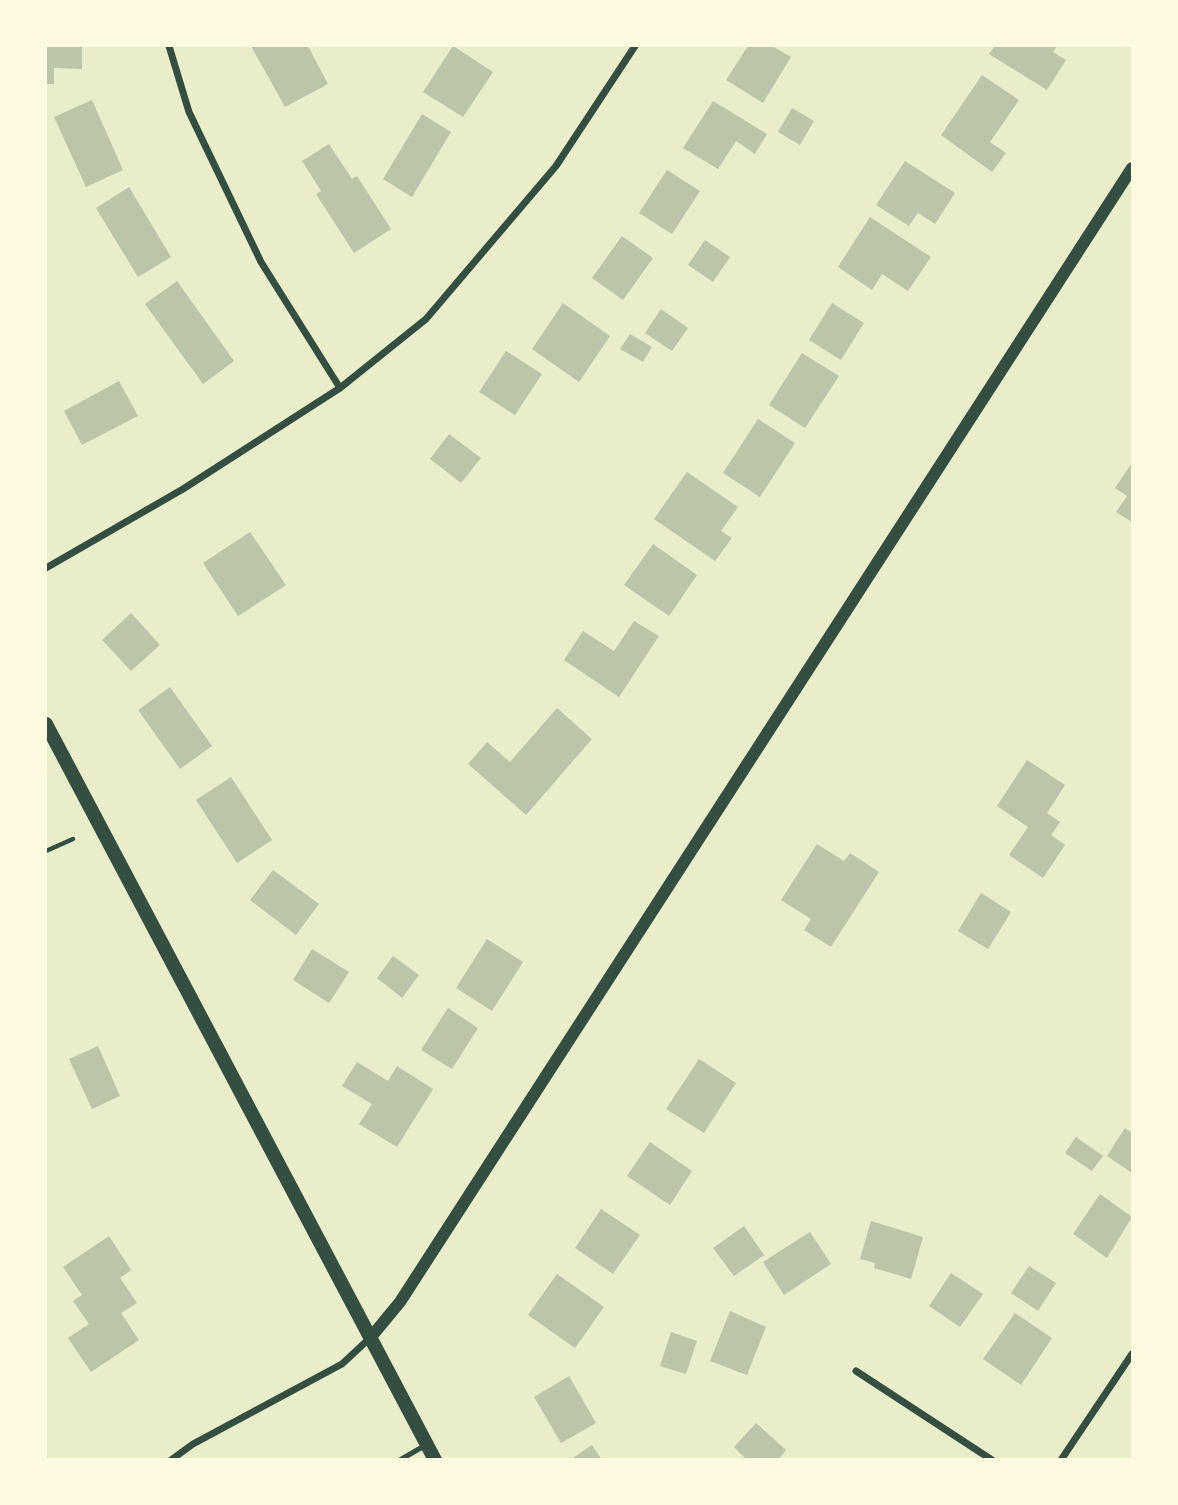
<!DOCTYPE html>
<html>
<head>
<meta charset="utf-8">
<style>
	body { margin:0 }
	#map { position:relative; width:1178px; height:1505px; overflow:hidden; background:#e9edc9; font-family:Rubik,sans-serif }
	canvas { display:block }
	.frame { position:absolute; inset:0; border:47px solid #fefae0; pointer-events:none }
</style>
</head>
<body>
<div id="map">
<canvas width="1178" height="1505"></canvas>
<div class="frame"></div>
</div>
<script>
const c = document.querySelector('canvas').getContext('2d');
c.lineJoin = 'round';
function fill(path, color) {
  c.fillStyle = color;
  c.fill(path, 'evenodd');
}
function shape(rows) {
  const path = new Path2D();
  for (const r of rows) {
    path.moveTo(r[0], r[1]);
    for (let i = 2; i < r.length; i += 2) path.lineTo(r[i], r[i + 1]);
  }
  return path;
}
function trace(path, color, width, dash) {
  c.strokeStyle = color;
  c.lineWidth = width;
  c.lineCap = dash ? 'butt' : 'round';
  c.setLineDash(dash || []);
  c.stroke(path);
}
fill(shape([
	[46,46,82,46,82,69,54,68,54,84,46,84],
	[251,46,308,46,328,84,285,107],
	[453,46,493,72,463,117,423,92],
	[748,46,772,46,791,57,763,103,726,80],
	[995,46,1057,46,1053,52,1066,60,1047,90,989,54],
	[982,75,1019,100,990,142,1006,153,992,172,941,135],
	[92,100,123,170,86,187,54,117],
	[713,101,767,134,755,154,736,141,718,169,683,148],
	[792,108,814,121,800,145,778,132],
	[422,114,451,132,412,197,383,179],
	[329,144,352,179,357,176,391,229,354,253,316,194,321,191,302,161],
	[905,161,955,193,935,224,918,213,909,226,876,205],
	[667,170,700,191,672,234,639,213],
	[129,187,171,257,138,277,96,208],
	[870,217,931,257,908,291,882,274,872,290,838,267],
	[622,236,653,258,623,300,592,278],
	[705,240,730,257,713,282,688,265],
	[177,281,234,361,203,384,145,304],
	[563,303,610,336,579,382,532,349],
	[832,303,864,323,841,360,809,340],
	[661,309,688,328,672,351,645,333],
	[630,334,652,347,643,362,620,349],
	[506,351,542,374,515,415,479,392],
	[802,353,839,376,805,428,769,405],
	[119,381,138,416,82,445,64,411],
	[758,419,795,443,760,497,723,473],
	[449,434,481,458,461,483,430,459],
	[1132,463,1132,522,1116,512,1127,496,1115,488],
	[687,472,738,507,721,531,732,538,715,561,654,519],
	[250,532,286,585,238,616,203,563],
	[653,544,697,575,669,616,624,585],
	[131,613,160,645,131,671,102,640],
	[634,621,659,636,619,697,564,660,583,631,614,651],
	[170,687,212,746,180,769,138,710],
	[557,708,592,739,526,815,468,764,487,742,510,762],
	[1027,760,1065,785,1047,813,1060,822,1051,835,1065,845,1043,878,1009,855,1028,827,997,806],
	[231,777,272,840,237,863,196,800],
	[817,844,844,861,850,853,879,872,831,947,804,930,811,919,781,900],
	[273,870,319,904,296,935,250,900],
	[981,893,1011,912,988,949,958,931],
	[487,939,523,962,492,1011,456,988],
	[312,949,349,972,329,1003,293,980],
	[393,956,419,975,402,998,377,978],
	[448,1008,478,1028,452,1069,421,1050],
	[98,1046,120,1096,92,1109,69,1059],
	[699,1059,736,1083,704,1133,666,1109],
	[357,1062,388,1081,397,1066,433,1089,397,1147,359,1124,372,1104,342,1086],
	[1125,1128,1132,1133,1132,1173,1107,1156],
	[1076,1137,1103,1156,1092,1171,1065,1153],
	[650,1142,692,1171,670,1205,627,1176],
	[1100,1194,1132,1217,1107,1258,1073,1234],
	[601,1209,640,1235,613,1274,575,1248],
	[871,1221,923,1237,911,1279,874,1268,875,1263,860,1259],
	[744,1226,764,1255,734,1276,713,1248],
	[810,1232,831,1264,784,1295,763,1262],
	[109,1236,131,1270,120,1278,137,1303,121,1313,139,1340,91,1372,68,1338,89,1324,73,1301,82,1295,63,1267],
	[1029,1266,1056,1283,1038,1311,1011,1293],
	[951,1273,983,1294,960,1327,929,1306],
	[557,1274,604,1307,575,1348,528,1315],
	[730,1311,766,1327,747,1375,710,1361],
	[1015,1313,1052,1338,1021,1385,983,1359],
	[671,1332,697,1341,686,1374,660,1366],
	[569,1376,596,1423,561,1443,534,1397],
	[756,1423,786,1450,778,1460,747,1460,734,1447],
	[592,1445,602,1460,570,1460]
]), '#bcc5a7');
trace(shape([
	[46,851,73,839]
]), '#344e41', 4.5);
trace(shape([
	[400,1460,424,1446]
]), '#344e41', 5);
trace(shape([
	[169,46,189,112,261,262,340,388],
	[46,568,183,489,340,388,426,319,556,166,635,46],
	[856,1371,992,1460],
	[171,1460,193,1444,342,1364,371,1337],
	[1061,1460,1132,1354]
]), '#344e41', 7);
trace(shape([
	[371,1337,400,1302,1132,168]
]), '#344e41', 12);
trace(shape([
	[46,724,435,1460]
]), '#344e41', 14);
</script>
</body>
</html>
